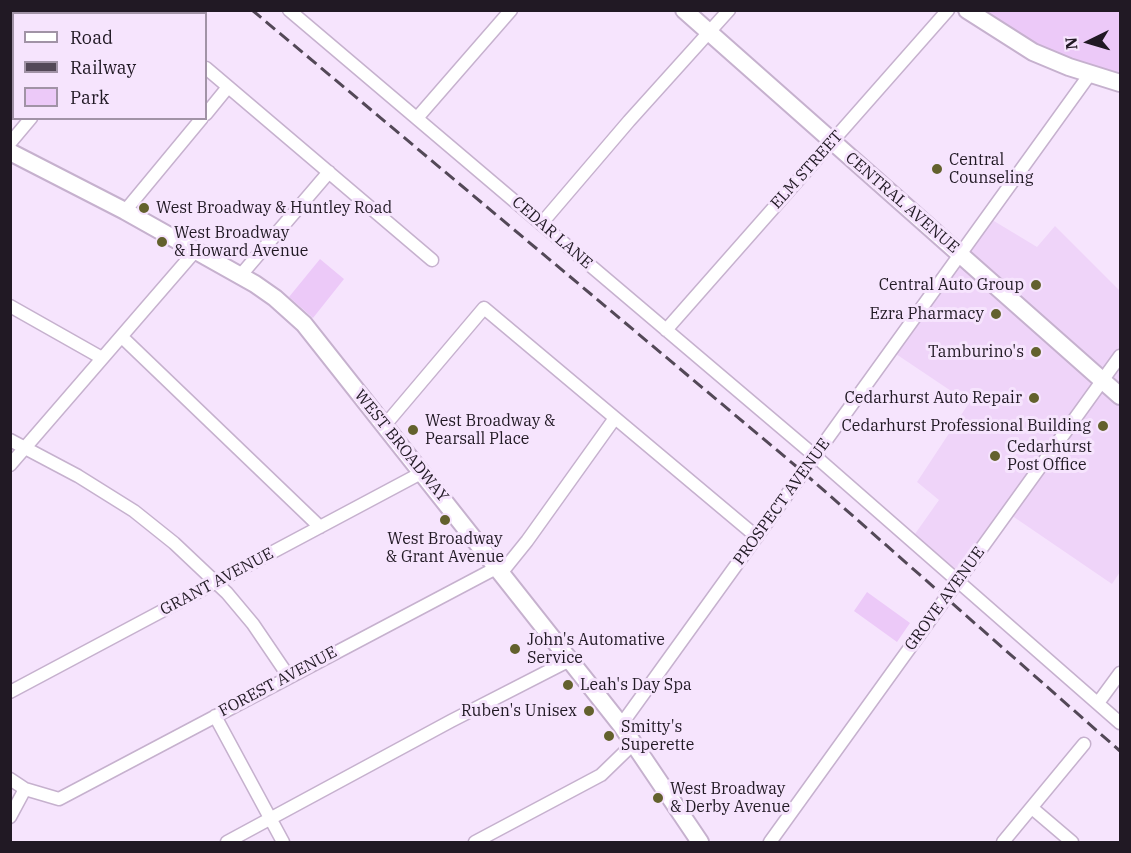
<!DOCTYPE html>
<html>
<head>
<meta charset="utf-8">
<style>
	body { margin:0 }
	#map { position:relative; width:1131px; height:853px; overflow:hidden; background:#f6e4fd; font-family:"IBM Plex Serif",serif }
	canvas { display:block }
	.frame { position:absolute; inset:0; border:12px solid #211924; pointer-events:none }
	.legend { position:absolute; left:12px; top:12px; width:195px; height:108px; box-sizing:border-box; background:#f6e4fd; border:2px solid #a193a6; margin:0; padding:8px 10px; list-style:none; font-size:18px; color:#211924 }
	.legend li { display:flex; align-items:center; gap:12px; height:30px }
	.legend b { width:30px; border:2px solid #a193a6 }
	.north { position:absolute; left:1059px; top:12px; width:60px; height:60px; -webkit-text-stroke:4px #f6e4fd; paint-order:stroke; rotate:265deg; font-size:16px; font-weight:700; line-height:24px; text-align:center; color:#211924 }
	.north::after { content:''; display:block; margin:auto; width:21px; height:27px; background:#211924; clip-path:polygon(50% 0,100% 100%,50% 72%,0 100%) }
</style>
</head>
<body>
<div id="map">
<canvas width="1131" height="853"></canvas>
<div class="frame"></div>
<ul class="legend">
<li><b style="height:8px;background:#fff"></b>Road</li>
<li><b style="height:8px;background:#534857"></b>Railway</li>
<li><b style="height:16px;background:#ecc9f8"></b>Park</li>
</ul>
<div class="north">N</div>
</div>
<script>
const c = document.querySelector('canvas').getContext('2d');
c.lineJoin = 'round';
function fill(path, color) {
  c.fillStyle = color;
  c.fill(path, 'evenodd');
}
function shape(rows) {
  const path = new Path2D();
  for (const r of rows) {
    path.moveTo(r[0], r[1]);
    for (let i = 2; i < r.length; i += 2) path.lineTo(r[i], r[i + 1]);
  }
  return path;
}
function trace(path, color, width, dash) {
  c.strokeStyle = color;
  c.lineWidth = width;
  c.lineCap = dash ? 'butt' : 'round';
  c.setLineDash(dash || []);
  c.stroke(path);
}
function write(font, color, halo, rows, align = 'center') {
  c.font = font + ' "IBM Plex Serif",serif';
  c.lineWidth = 6;
  c.setLineDash([]);
  c.textBaseline = 'middle';
  c.strokeStyle = halo;
  c.fillStyle = color;
  for (const [text, x, y, turn = 0] of rows) {
    c.save();
    c.translate(x, y);
    c.rotate((+turn || 0) * Math.PI / 180);
    c.textAlign = isNaN(turn) ? turn : align;
    if (halo) c.strokeText(text, 0, 0);
    c.fillText(text, 0, 0);
    c.restore();
  }
}
fill(shape([
	[989,218,1037,247,1055,226,1120,291,1120,572,1112,584,1008,513,955,583,910,541,939,500,917,482,969,403,893,352]
]), '#efd4f9');
fill(shape([
	[973,11,1120,11,1120,81,1071,67],
	[320,259,344,279,313,318,289,297],
	[867,592,910,623,897,642,854,611]
]), '#ecc9f8');
const street = shape([
	[137,10,141,14],
	[289,10,815,456,1120,723],
	[119,14,121,10],
	[206,68,432,260],
	[206,114,228,87],
	[417,118,511,10],
	[10,143,31,118],
	[125,211,202,118],
	[541,224,629,121,729,10],
	[240,276,329,172],
	[10,306,102,358],
	[666,330,948,10],
	[122,337,320,527],
	[385,425,484,308,757,537],
	[10,440,78,476,134,511,174,543,227,593,253,624,289,677],
	[10,465,196,250],
	[502,572,527,541,615,418],
	[10,692,423,472],
	[1098,703,1120,673],
	[215,716,283,842],
	[621,725,1090,74],
	[10,779,25,789,59,799,498,567],
	[1032,808,1072,842],
	[10,817,25,789],
	[227,842,451,721,570,660],
	[475,842,601,775,634,743],
	[770,842,1120,356],
	[1003,842,1084,744]
]);
const secondary = shape([
	[684,10,1120,396],
	[967,10,1033,52,1069,67,1120,83],
	[10,152,125,211,255,284,275,298,304,324,621,725,700,842]
]);
trace(street, '#c6b1ce', 15);
trace(secondary, '#c6b1ce', 20);
trace(street, '#fff', 12);
trace(secondary, '#fff', 16);
trace(shape([
	[252,10,803,472,1120,751]
]), '#534857', 3, [12, 6]);
for (const [x, y, r, color] of [
	[937,169,6,"#63612d"],
	[144,208,6,"#63612d"],
	[162,242,6,"#63612d"],
	[1036,285,6,"#63612d"],
	[996,314,6,"#63612d"],
	[1036,352,6,"#63612d"],
	[1034,398,6,"#63612d"],
	[1103,426,6,"#63612d"],
	[413,430,6,"#63612d"],
	[995,456,6,"#63612d"],
	[445,520,6,"#63612d"],
	[515,649,6,"#63612d"],
	[568,685,6,"#63612d"],
	[589,711,6,"#63612d"],
	[609,736,6,"#63612d"],
	[658,798,6,"#63612d"]
]) {
  const dot = new Path2D();
  dot.arc(x, y, r, 0, 2 * Math.PI);
  c.fillStyle = color;
  c.fill(dot);
  trace(dot, '#f6e4fd', 2);
}
write('16px', '#211924', '#f6e4fd', [
	["Central",949,160],
	["Counseling",949,178],
	["West Broadway & Huntley Road",156,208],
	["West Broadway",174,233],
	["& Howard Avenue",174,251],
	["Central Auto Group",1024,285,"right"],
	["Ezra Pharmacy",984,314,"right"],
	["Tamburino's",1024,352,"right"],
	["Cedarhurst Auto Repair",1022,398,"right"],
	["West Broadway &",425,421],
	["Pearsall Place",425,439],
	["Cedarhurst Professional Building",1091,426,"right"],
	["Cedarhurst",1007,447],
	["Post Office",1007,465],
	["West Broadway",445,539,"center"],
	["& Grant Avenue",445,557,"center"],
	["John's Automative",527,640],
	["Service",527,658],
	["Leah's Day Spa",580,685],
	["Ruben's Unisex",577,711,"right"],
	["Smitty's",621,727],
	["Superette",621,745],
	["West Broadway",670,789],
	["& Derby Avenue",670,807]
], 'left');
write('16px', '#211924', '#f6e4fd', [
	["ELM STREET",807,170,-48],
	["CENTRAL AVENUE",902,203,41],
	["CEDAR LANE",552,233,41],
	["WEST BROADWAY",401,446,51],
	["PROSPECT AVENUE",782,502,-54],
	["GRANT AVENUE",217,582,-28],
	["GROVE AVENUE",945,599,-54],
	["FOREST AVENUE",278,682,-28]
]);
</script>
</body>
</html>
